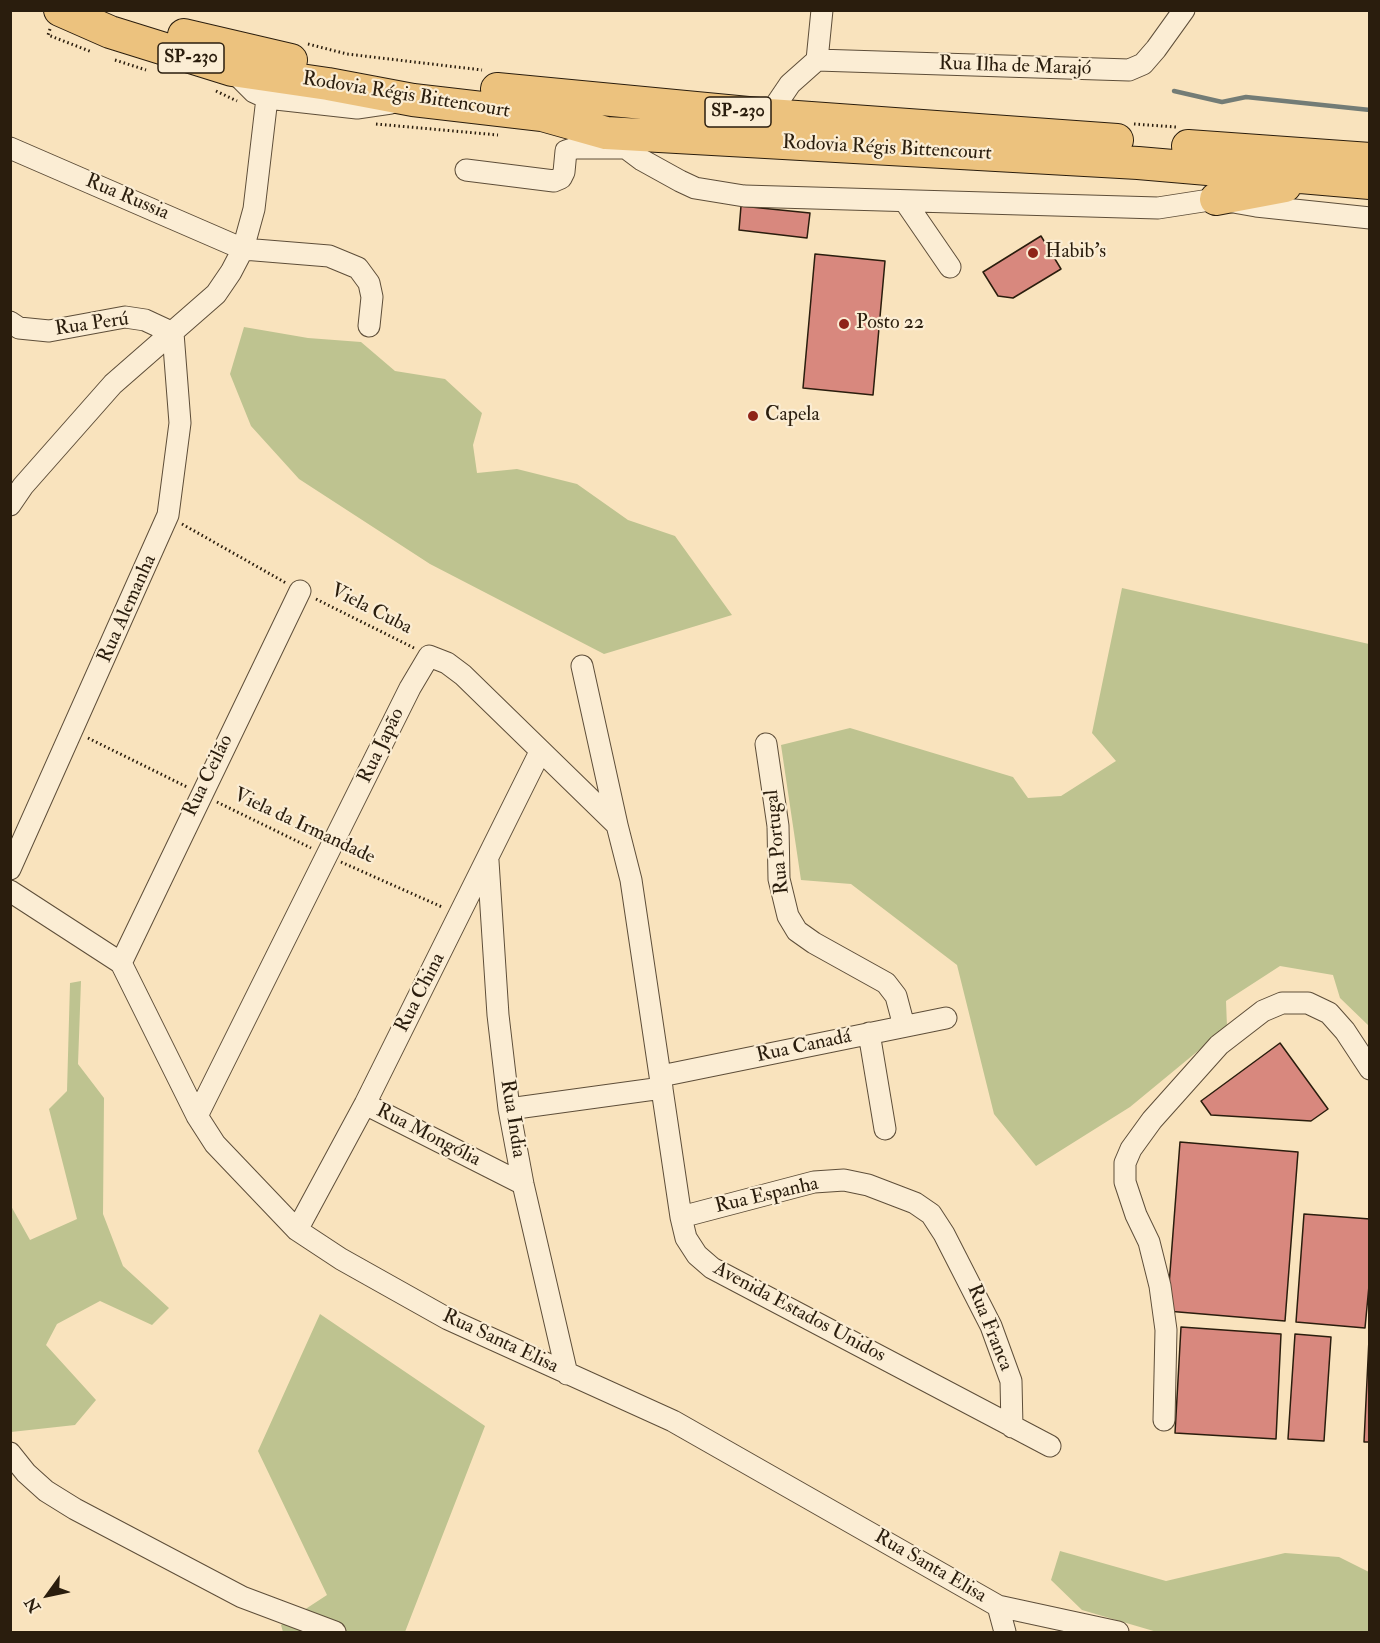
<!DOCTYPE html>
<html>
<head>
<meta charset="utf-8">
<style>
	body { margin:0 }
	#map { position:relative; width:1380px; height:1643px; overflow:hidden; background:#f9e3bd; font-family:"IM FELL Double Pica",serif }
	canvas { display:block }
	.frame { position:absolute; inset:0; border:12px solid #2a1d0d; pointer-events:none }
	.north { position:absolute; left:18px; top:1565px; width:60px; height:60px; -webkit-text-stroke:4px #fbedd4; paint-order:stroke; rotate:237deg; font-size:16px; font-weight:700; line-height:24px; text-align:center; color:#2a1d0d }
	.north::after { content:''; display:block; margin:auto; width:21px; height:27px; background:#2a1d0d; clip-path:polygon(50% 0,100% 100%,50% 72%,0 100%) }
</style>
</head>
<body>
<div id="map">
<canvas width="1380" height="1643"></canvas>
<div class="frame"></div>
<div class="north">N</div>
</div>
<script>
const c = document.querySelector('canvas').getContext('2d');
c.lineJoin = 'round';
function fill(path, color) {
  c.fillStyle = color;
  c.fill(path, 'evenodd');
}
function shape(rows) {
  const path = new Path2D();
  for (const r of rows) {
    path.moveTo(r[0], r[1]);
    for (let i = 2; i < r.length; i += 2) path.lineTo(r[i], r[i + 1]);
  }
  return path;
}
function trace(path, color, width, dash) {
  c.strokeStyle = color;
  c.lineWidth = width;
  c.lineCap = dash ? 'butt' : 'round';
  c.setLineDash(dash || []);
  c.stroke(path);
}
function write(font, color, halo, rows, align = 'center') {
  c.font = font + ' "IM FELL Double Pica",serif';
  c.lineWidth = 4.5;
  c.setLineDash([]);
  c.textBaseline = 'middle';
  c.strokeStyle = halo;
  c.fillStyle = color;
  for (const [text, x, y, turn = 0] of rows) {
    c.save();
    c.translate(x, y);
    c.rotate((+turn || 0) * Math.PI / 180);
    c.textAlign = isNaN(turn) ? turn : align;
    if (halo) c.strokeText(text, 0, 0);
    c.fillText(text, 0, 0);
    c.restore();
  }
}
fill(shape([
	[244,327,308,338,361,342,395,371,445,379,482,413,473,445,477,473,517,469,577,484,628,520,675,536,732,615,604,654,430,564,299,479,251,426,230,374],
	[1122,588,1369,644,1369,1026,1340,998,1333,975,1280,966,1226,1001,1227,1027,1130,1107,1036,1166,994,1114,957,965,851,884,801,880,781,745,850,728,1013,777,1028,798,1061,796,1116,761,1092,733],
	[81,981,78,1064,104,1098,103,1214,123,1266,169,1308,152,1325,100,1301,57,1324,46,1345,96,1400,75,1425,11,1432,11,1206,30,1240,77,1219,49,1109,67,1091,70,983],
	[320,1314,485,1426,405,1632,283,1632,281,1625,327,1595,258,1451],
	[1060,1551,1166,1581,1285,1553,1339,1557,1369,1572,1369,1632,1157,1632,1082,1610,1051,1580]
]), '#bec390');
trace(shape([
	[1174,91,1222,102,1246,97,1370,110]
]), '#737c76', 4.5);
const building = shape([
	[741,206,810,213,807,238,739,230,741,206],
	[1041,236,1061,269,1013,298,998,296,983,272,1041,236],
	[815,254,885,261,873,395,803,388,815,254],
	[1280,1043,1328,1109,1311,1121,1211,1115,1201,1101,1280,1043],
	[1180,1142,1298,1152,1285,1321,1167,1311,1180,1142],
	[1304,1214,1370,1219,1370,1275,1365,1328,1296,1322,1304,1214],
	[1181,1327,1281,1334,1276,1439,1175,1433,1181,1327],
	[1295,1334,1331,1337,1324,1441,1288,1439,1295,1334],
	[1369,1339,1370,1339,1370,1442,1364,1442,1369,1339]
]);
fill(building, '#d8887e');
trace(building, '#2a1d0d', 1.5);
const minor = shape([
	[817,60,1129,70,1143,64,1156,49,1184,10],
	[817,60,822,10],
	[232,70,254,92,267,98,357,108,391,103],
	[769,115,790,84,817,60],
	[606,133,642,160,680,181,695,188,744,196,1158,208,1216,199,1256,206,1370,218],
	[10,148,243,249,329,256,358,268,369,283,372,297,369,326],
	[466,170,554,181,561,178,564,172,566,151,575,148,625,148],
	[906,203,950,267],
	[10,322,19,328,49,331,125,317,145,320,173,333,180,423,168,515,10,869],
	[10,505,23,486,113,384,216,294,231,272,243,249,254,209,267,98],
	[582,666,617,825],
	[766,744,778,826,779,879,788,916,797,931,814,943,886,983,896,996,904,1026],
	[488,861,498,1015,509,1109,523,1184,567,1374],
	[10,891,121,963,197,1116,215,1144,297,1230,341,1259,448,1319,673,1421,998,1606,1118,1632],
	[121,963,300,591],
	[869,1033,885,1129],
	[661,1076,946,1018],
	[365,1104,523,1184],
	[509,1109,662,1088],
	[197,1116,410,688,429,656,447,663,463,675,617,825,631,880,681,1217,686,1238,697,1255,712,1268,1050,1446],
	[681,1217,814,1182,844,1180,868,1185,915,1203,931,1214,944,1234,991,1326,1011,1381,1012,1427],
	[297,1230,365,1104,540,752],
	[1164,1420,1166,1330,1160,1286,1149,1242,1136,1215,1125,1182,1125,1163,1131,1149,1152,1120,1219,1045,1263,1011,1282,1003,1308,1003,1329,1013,1345,1031,1370,1069],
	[10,1453,26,1473,46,1491,75,1509,242,1597,335,1632],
	[998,1606,1005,1632]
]);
const highway = shape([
	[60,10,110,32,232,70,328,84,413,100,542,115,606,133,1138,163,1370,183],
	[184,35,291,60],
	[497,89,769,115,1117,140],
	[1188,146,1370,159],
	[1216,199,1285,186]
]);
trace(minor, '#5e4e39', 23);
trace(highway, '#2a1d0d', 34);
trace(shape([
	[50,29,48,35,92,52],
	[308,44,347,54,482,70],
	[115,60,146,70],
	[216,91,237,101],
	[376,124,498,135],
	[1134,124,1176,127],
	[182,524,286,583],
	[316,599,414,648],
	[88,738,187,787],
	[217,802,311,848],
	[341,862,442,907]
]), '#2a1d0d', 3, [1.5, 3]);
trace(minor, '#fbedd4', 21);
trace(highway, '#ecc27e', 32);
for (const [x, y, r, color] of [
	[1033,253,6,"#8f2418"],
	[844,324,6,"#8f2418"],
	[753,416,6,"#8f2418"]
]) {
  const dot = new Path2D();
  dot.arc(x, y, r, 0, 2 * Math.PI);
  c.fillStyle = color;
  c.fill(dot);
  trace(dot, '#fbedd4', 2);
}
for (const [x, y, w] of [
	[191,58,66],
	[738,112,66]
]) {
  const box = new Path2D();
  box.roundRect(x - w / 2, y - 15, w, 30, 4.5);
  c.fillStyle = '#fbedd4';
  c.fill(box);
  trace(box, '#2a1d0d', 1.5);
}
write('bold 18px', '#2a1d0d', null, [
	["SP-230",191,58],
	["SP-230",738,112]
]);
write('20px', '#2a1d0d', '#fbedd4', [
	["Rua Ilha de Marajó",1015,67,2],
	["Rodovia Régis Bittencourt",406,96,9],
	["Rodovia Régis Bittencourt",887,149,3],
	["Rua Russia",127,198,23],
	["Rua Perú",92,325,-8],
	["Rua Alemanha",128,609,-66],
	["Viela Cuba",371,610,27],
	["Rua Japão",382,746,-64],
	["Rua Ceilão",209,776,-64],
	["Viela da Irmandade",304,827,25],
	["Rua Portugal",778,842,-96],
	["Rua China",421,993,-63],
	["Rua Canadá",804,1047,-12],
	["Rua India",512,1119,81],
	["Rua Mongólia",428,1136,27],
	["Rua Espanha",767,1196,-13],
	["Avenida Estados Unidos",799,1313,28],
	["Rua Franca",989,1328,68],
	["Rua Santa Elisa",500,1342,25],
	["Rua Santa Elisa",930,1567,30]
]);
write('20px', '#2a1d0d', '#fbedd4', [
	["Habib's",1045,253],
	["Posto 22",856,324],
	["Capela",765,416]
], 'left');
</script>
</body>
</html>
